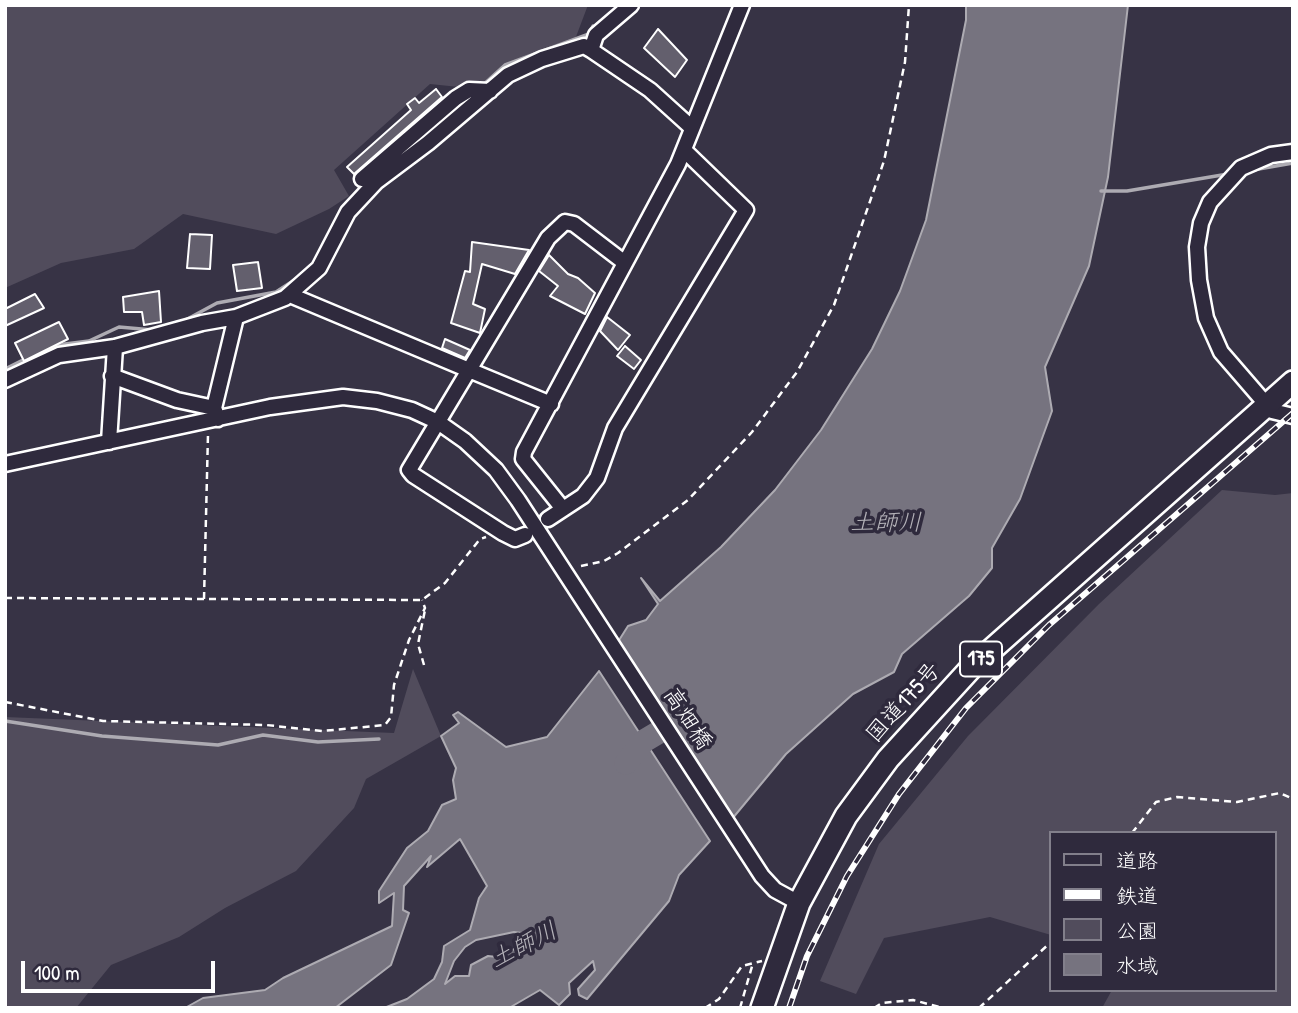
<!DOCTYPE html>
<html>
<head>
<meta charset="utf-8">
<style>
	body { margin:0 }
	#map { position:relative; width:1298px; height:1013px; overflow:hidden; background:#373345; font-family:"Patrick Hand","Klee One",sans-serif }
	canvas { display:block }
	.frame { position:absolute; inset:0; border:7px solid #fff; pointer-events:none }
	.legend { position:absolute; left:1049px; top:831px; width:228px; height:161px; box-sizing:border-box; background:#2f2a3d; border:2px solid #827f8b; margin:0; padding:9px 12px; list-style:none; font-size:21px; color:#fff }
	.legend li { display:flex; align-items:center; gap:14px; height:35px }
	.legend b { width:35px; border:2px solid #827f8b }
	.scale { position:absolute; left:21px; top:961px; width:194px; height:32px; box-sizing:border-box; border:4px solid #fff; border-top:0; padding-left:9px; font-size:21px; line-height:24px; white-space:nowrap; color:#fff; -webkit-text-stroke:5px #2f2a3d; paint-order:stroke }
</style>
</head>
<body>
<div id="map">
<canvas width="1298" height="1013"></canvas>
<div class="frame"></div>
<ul class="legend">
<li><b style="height:9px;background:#2f2a3d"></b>道路</li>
<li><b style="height:9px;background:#fff"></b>鉄道</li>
<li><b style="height:19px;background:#514c5c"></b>公園</li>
<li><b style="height:19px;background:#76737f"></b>水域</li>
</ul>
<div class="scale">100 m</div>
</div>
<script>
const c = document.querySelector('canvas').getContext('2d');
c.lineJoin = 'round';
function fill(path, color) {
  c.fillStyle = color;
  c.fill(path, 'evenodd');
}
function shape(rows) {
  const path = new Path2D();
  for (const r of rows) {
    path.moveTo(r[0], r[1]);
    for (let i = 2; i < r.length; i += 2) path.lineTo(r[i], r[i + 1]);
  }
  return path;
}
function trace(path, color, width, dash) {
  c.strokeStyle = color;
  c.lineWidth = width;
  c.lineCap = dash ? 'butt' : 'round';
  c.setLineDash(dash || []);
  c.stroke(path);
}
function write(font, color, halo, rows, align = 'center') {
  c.font = font + ' "Patrick Hand","Klee One",sans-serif';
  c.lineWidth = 7;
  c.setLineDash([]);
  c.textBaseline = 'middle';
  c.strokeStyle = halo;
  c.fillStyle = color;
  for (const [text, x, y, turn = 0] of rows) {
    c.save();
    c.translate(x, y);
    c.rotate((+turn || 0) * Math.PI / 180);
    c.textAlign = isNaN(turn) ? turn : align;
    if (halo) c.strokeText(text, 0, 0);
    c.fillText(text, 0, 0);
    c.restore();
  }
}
fill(shape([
	[5,5,588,5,574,42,488,90,430,84,334,170,349,196,329,209,276,234,183,214,134,249,61,263,5,288],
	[1222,490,1275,495,1293,493,1293,1008,1102,1008,1112,990,1275,990,1275,833,1051,833,1051,935,990,917,884,938,856,994,820,981,879,844,968,736,1099,604],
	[413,669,441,736,366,779,354,808,296,871,225,908,179,937,111,965,76,1008,5,1008,5,717,394,733]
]), '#514c5c');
const water = shape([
	[966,5,1128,5,1108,177,1089,266,1045,367,1052,411,1020,499,992,548,992,568,969,596,902,654,894,672,853,694,786,754,732,819,616,645,628,626,646,620,658,604,641,578,660,601,721,547,775,490,821,430,872,349,900,291,926,220,966,20,966,5],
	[599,671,710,841,679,875,669,901,587,999,579,995,578,989,595,970,593,961,569,983,570,994,559,1005,540,990,509,1008,384,1008,407,999,434,979,442,962,444,946,470,930,479,898,487,886,460,839,427,867,431,856,404,886,403,910,409,913,391,965,335,1008,185,1008,203,998,265,990,283,978,392,926,394,893,379,903,379,891,407,848,428,831,442,805,456,799,453,780,456,768,441,736,459,723,453,715,458,712,506,747,547,737,599,671],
	[514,932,530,934,532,941,497,957,488,956,471,965,469,976,455,976,445,984,454,961,465,947,476,940,514,932]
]);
fill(water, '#76737f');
trace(water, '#adabb2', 2);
trace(shape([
	[483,85,505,65,589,34,593,26],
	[417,143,470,97],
	[1253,170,1293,163],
	[1101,191,1127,191,1228,174],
	[337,219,345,205],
	[304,272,317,260],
	[180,323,217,303,276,292,296,279],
	[33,356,65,344,89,341,119,327,153,330],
	[5,369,25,359],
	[5,721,102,736,218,745,263,735,318,742,379,739]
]), '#adabb2', 3.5);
trace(shape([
	[626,763,644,741,686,716]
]), '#76737f', 23);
const building = shape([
	[658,29,687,60,675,77,644,48,658,29],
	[436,89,442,97,354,174,347,167,411,110,407,104,415,98,419,103,436,89],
	[190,234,212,235,210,269,187,268,190,234],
	[472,242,529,250,515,274,482,264,473,304,485,309,480,333,451,323,465,271,470,272,472,242],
	[549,255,568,274,578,278,595,293,585,314,550,296,558,286,539,271,549,255],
	[258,262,262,288,237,291,233,265,258,262],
	[159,291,161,322,144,325,142,312,124,312,123,297,159,291],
	[35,294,44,308,5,326,5,309,35,294],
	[607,317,630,335,618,350,600,331,607,317],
	[59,322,68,339,24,361,15,343,59,322],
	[445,339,470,350,465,358,442,348,445,339],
	[625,346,641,360,634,369,617,356,625,346]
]);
fill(building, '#635f6d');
trace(building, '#fff', 2);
const minor = shape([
	[591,50,650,90,692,128],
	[1293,152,1271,155,1241,168,1210,202,1201,223,1197,247,1199,280,1206,318,1221,352,1272,411,1293,416],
	[362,179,456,98,469,90,490,91],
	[290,295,469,370,548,238,565,222,574,224,625,263],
	[112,376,177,400,214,408,218,419],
	[5,380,59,355,115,347,202,323,236,317,285,298,319,268,348,212,376,182,428,143,508,75,542,59,584,46,591,50,596,35,631,5],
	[214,408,236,317],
	[109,442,115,347],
	[5,464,270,407,343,397,377,401,412,410,438,422,465,441,496,470,518,500,762,876,775,890,799,903],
	[563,509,523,459,524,452,678,164,742,5],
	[548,519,583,496,597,478,615,428,746,210,684,150],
	[525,535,515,539,503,533,413,475,409,470,469,370,551,404]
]);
const highway = shape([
	[762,1008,799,903,846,816,888,759,972,667,1293,382]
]);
trace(minor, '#fff', 19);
trace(highway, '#fff', 26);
trace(shape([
	[581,566,604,561,618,553,688,500,752,432,797,372,834,305,884,161,905,62,909,5],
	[5,598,422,600,445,583,480,539,486,537],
	[204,599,208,434],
	[424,665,418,644,425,610],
	[5,702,103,721,266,725,322,731,385,725,391,717,394,685,409,640,425,608,422,600],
	[1132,833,1156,802,1177,797,1237,802,1280,793,1293,799],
	[705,1008,719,999,742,966,762,961],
	[740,1008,753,963],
	[874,1008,882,1003,913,1000,943,1008],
	[979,1008,1051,942]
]), '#fff', 2.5, [7, 5]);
trace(minor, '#2f2a3d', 14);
trace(highway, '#2f2a3d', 21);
const rail = shape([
	[789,1008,807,956,847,876,899,794,966,708,1049,625,1293,413]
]);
trace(rail, '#fff', 6);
trace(rail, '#2f2a3d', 3.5, [10]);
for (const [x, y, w] of [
	[981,659,42]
]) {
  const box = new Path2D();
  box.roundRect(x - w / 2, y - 17.5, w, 35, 5);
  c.fillStyle = '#2f2a3d';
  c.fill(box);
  trace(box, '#fff', 2);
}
write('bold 21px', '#fff', null, [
	["175",981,659]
]);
write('23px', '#fff', '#2f2a3d', [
	["国道175号",904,703,-48],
	["高畑橋",687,719,57]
]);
write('italic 24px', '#b4b2b9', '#2f2a3d', [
	["土師川",886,524],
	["土師川",524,946,-27]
]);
</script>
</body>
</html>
